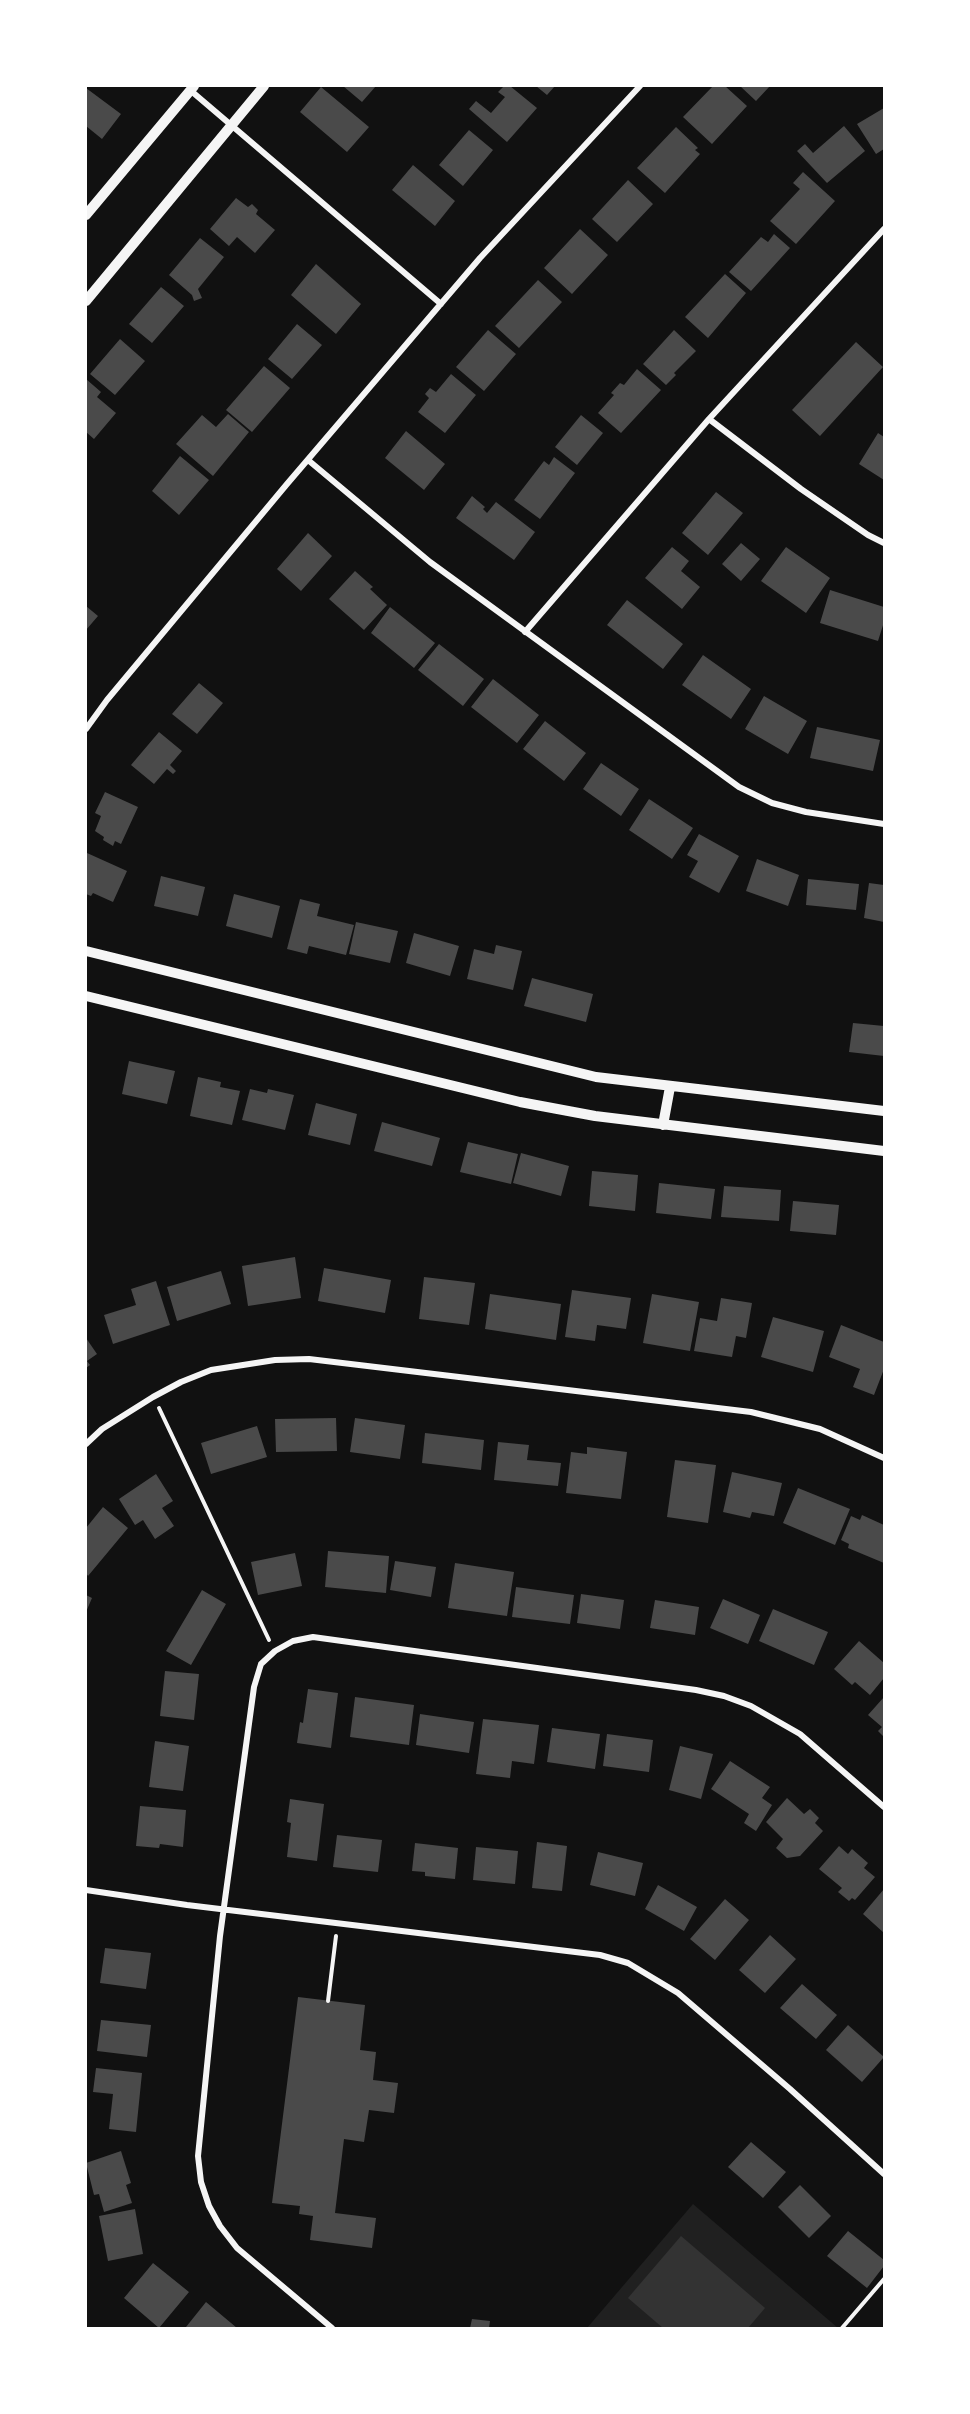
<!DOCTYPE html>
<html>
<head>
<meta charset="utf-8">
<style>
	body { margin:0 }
	#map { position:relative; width:970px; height:2414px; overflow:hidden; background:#111; font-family:Poppins,sans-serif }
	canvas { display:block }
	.frame { position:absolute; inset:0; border:87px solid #fff; pointer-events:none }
</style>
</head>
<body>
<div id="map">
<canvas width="970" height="2414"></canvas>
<div class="frame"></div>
</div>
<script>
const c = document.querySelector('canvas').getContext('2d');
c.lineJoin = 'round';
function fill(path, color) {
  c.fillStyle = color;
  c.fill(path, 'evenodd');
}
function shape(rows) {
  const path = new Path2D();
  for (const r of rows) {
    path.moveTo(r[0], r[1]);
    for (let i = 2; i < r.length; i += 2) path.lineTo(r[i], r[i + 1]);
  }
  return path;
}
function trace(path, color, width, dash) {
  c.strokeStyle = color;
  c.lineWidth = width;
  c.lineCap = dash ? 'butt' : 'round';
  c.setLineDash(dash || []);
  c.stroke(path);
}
fill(shape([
	[693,2204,838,2328,587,2328]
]), '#202020');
fill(shape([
	[681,2236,765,2308,748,2328,663,2328,628,2298]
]), '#333');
fill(shape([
	[343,86,376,86,362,102],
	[504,86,510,86,537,108,507,142,469,109,476,101,491,113,505,97,498,92],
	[536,86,555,86,547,95],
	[713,86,725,86,747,106,712,144,683,117],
	[740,86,770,86,756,101],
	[321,87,369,127,347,152,300,112],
	[86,88,121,114,102,139,86,126],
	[884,108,884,149,876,154,857,124],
	[844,126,865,151,827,183,797,151,805,144,813,153],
	[676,127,698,148,695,150,700,154,665,193,637,168],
	[469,130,493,150,463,186,439,165],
	[413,165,455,201,435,226,392,190],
	[803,172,835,201,796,244,770,221,800,189,793,183],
	[628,180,653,204,617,242,592,219],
	[236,198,248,207,252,204,258,210,256,214,275,230,255,253,237,237,229,246,210,229],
	[580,229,608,255,572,294,544,268],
	[774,234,790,248,751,291,729,272,761,237,768,242],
	[200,238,224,257,198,289,202,298,194,301,192,295,169,275],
	[316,264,361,304,336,334,291,295],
	[725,274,746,293,708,338,685,317],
	[538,280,562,302,519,348,495,326],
	[161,287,184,306,152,343,129,324],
	[297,324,322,345,292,379,268,359],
	[488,330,516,354,484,391,456,367],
	[674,330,696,351,674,373,676,375,666,385,643,364],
	[120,339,145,361,115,395,90,374],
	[856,342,883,367,820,436,792,410],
	[264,366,290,388,252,432,226,410],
	[637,369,661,390,621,433,598,413,614,395,611,393,620,383,624,385],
	[451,374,476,395,445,433,418,412,429,398,425,394,430,388,436,392],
	[86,379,101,392,97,397,116,413,94,439,86,432],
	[228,414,249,432,213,476,176,444,202,415,216,427],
	[581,415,603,433,577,465,555,447],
	[406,431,445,464,424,490,385,458],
	[878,433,884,437,884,480,859,464],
	[180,456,209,480,179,515,152,491],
	[554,457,575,473,540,519,514,500,544,461,549,465],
	[716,492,743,513,708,555,682,533],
	[472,496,485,507,483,509,487,513,496,502,535,532,514,560,456,518],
	[308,533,332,556,301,591,277,569],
	[741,543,760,559,741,581,722,564],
	[672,547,689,561,681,571,700,587,682,609,645,578],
	[786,547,830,578,806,613,761,581],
	[355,571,373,587,370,589,387,605,364,630,329,599],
	[830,590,884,607,884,622,878,641,820,623],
	[627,600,683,644,663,669,607,625],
	[86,606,98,616,86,630],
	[390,607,435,643,414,668,371,633],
	[439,644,484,679,463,706,418,670],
	[703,655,751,689,731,719,682,685],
	[493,679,539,715,517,743,471,707],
	[199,683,223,703,197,734,172,714],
	[764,696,807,721,788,754,745,729],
	[545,721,586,753,564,781,523,749],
	[817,727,880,740,873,771,810,758],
	[159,732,182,751,170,765,176,771,173,774,167,769,154,784,131,765],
	[601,763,639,789,621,816,583,789],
	[105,792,138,807,121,844,115,841,113,846,103,840,104,837,95,831,101,816,95,813],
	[649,799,693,828,672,859,629,830],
	[699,834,739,856,719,893,689,877,698,861,687,855],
	[87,853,127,871,113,902,93,893,91,896,86,894],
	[757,859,799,875,788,906,746,891],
	[161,876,205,887,198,916,154,906],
	[808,879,859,884,856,910,806,905],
	[869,883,884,885,884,922,864,918],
	[234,894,280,906,272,938,226,926],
	[300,899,320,904,317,916,354,925,346,955,309,946,307,954,287,949],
	[356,922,398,931,390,963,349,954],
	[414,933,459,946,450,976,406,963],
	[496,945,522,951,513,990,467,979,474,949,494,954],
	[532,978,593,994,586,1022,524,1006],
	[853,1023,884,1026,884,1056,849,1052],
	[129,1061,175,1071,167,1104,122,1094],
	[198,1077,221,1082,220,1087,240,1091,232,1125,190,1116],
	[250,1089,267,1093,268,1089,294,1095,285,1130,242,1120],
	[316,1103,357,1114,350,1145,308,1135],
	[382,1122,440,1138,432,1166,374,1151],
	[468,1142,518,1154,511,1184,460,1172],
	[521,1153,569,1166,561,1196,513,1183],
	[592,1171,638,1175,635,1211,589,1206],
	[659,1183,715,1189,711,1219,656,1213],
	[724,1186,781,1190,779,1221,721,1217],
	[793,1201,839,1205,836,1235,790,1231],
	[295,1257,301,1298,248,1306,242,1266],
	[324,1268,391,1280,385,1313,318,1301],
	[221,1271,231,1304,177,1321,167,1287],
	[424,1277,475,1283,469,1325,419,1319],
	[156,1281,170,1325,113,1344,104,1315,136,1305,131,1289],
	[572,1290,631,1298,626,1329,597,1325,595,1341,565,1337],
	[490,1294,561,1304,556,1340,485,1329],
	[652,1294,699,1302,690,1351,643,1343],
	[721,1298,752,1303,746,1338,736,1336,732,1357,694,1351,700,1318,717,1321],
	[773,1317,824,1331,813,1372,761,1357],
	[841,1325,884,1342,884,1369,874,1395,853,1387,860,1369,829,1357],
	[86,1338,97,1354,87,1361,90,1365,86,1368],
	[336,1418,337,1451,276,1452,275,1419],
	[355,1418,405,1425,400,1459,350,1452],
	[257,1426,267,1457,211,1474,201,1443],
	[425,1433,484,1440,481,1470,422,1463],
	[498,1442,529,1445,527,1460,561,1463,558,1486,494,1480],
	[587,1447,627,1452,621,1499,566,1493,571,1452,587,1454],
	[675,1460,716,1465,708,1523,667,1517],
	[732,1472,782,1483,774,1516,752,1512,750,1518,723,1512],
	[156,1474,173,1501,162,1508,174,1526,155,1539,143,1520,135,1525,119,1499],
	[798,1488,850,1509,835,1545,783,1523],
	[103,1507,128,1528,88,1576,86,1573,86,1528],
	[862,1515,884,1525,884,1563,848,1548,849,1544,841,1540,851,1516,860,1520],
	[328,1551,389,1556,386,1593,325,1587],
	[295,1553,302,1586,258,1595,251,1562],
	[395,1561,436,1567,431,1597,390,1590],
	[455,1563,514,1572,507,1616,448,1608],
	[516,1587,574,1595,570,1624,512,1617],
	[202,1590,226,1604,191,1665,166,1651],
	[581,1594,624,1600,620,1629,577,1623],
	[86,1595,92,1598,86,1612],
	[723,1599,760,1615,748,1644,710,1628],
	[655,1600,699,1607,695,1635,650,1628],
	[773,1609,828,1632,814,1665,759,1641],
	[859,1641,884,1663,884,1678,870,1695,855,1682,852,1685,834,1669],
	[165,1671,199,1674,194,1720,160,1716],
	[308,1689,338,1693,331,1748,297,1743,300,1722,303,1723],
	[355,1697,414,1705,409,1745,350,1737],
	[884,1697,884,1737,878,1731,882,1727,868,1715],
	[420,1714,474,1722,469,1753,416,1745],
	[483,1719,539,1725,534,1764,512,1761,510,1778,476,1774],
	[552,1728,600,1734,595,1769,547,1762],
	[607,1734,653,1740,649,1772,603,1766],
	[155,1741,189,1746,183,1791,149,1787],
	[680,1746,713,1754,701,1799,669,1790],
	[730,1761,770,1787,762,1798,772,1805,756,1831,744,1823,749,1814,711,1789],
	[787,1798,804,1814,810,1809,819,1818,815,1823,823,1831,800,1856,787,1858,776,1848,783,1839,766,1822],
	[290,1799,324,1804,317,1861,287,1857,291,1823,287,1822],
	[140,1806,186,1810,183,1847,160,1844,159,1848,136,1846],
	[337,1835,382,1840,378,1872,333,1867],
	[537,1842,567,1846,562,1891,532,1888],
	[415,1843,458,1848,455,1879,425,1876,425,1872,412,1871],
	[839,1846,848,1854,852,1849,868,1863,864,1868,875,1877,855,1900,852,1898,849,1901,838,1892,842,1888,819,1869],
	[476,1847,518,1851,515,1884,473,1880],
	[598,1852,643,1863,635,1896,590,1885],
	[658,1885,697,1907,684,1931,645,1909],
	[884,1889,884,1933,863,1914],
	[725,1899,749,1920,715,1960,690,1939],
	[770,1935,796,1959,765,1993,739,1970],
	[105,1948,151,1953,146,1989,100,1983],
	[802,1984,837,2015,816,2039,780,2008],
	[298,1997,365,2005,360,2050,376,2052,373,2080,398,2083,394,2113,369,2110,364,2142,344,2139,335,2213,376,2218,372,2248,310,2240,313,2216,299,2214,300,2206,272,2203],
	[101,2020,151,2025,147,2057,97,2051],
	[848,2025,884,2057,862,2082,826,2050],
	[96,2068,142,2073,136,2132,109,2129,113,2094,93,2092],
	[751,2142,786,2172,763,2198,728,2167],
	[121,2151,131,2183,126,2185,132,2203,104,2212,99,2194,94,2195,86,2163],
	[800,2185,831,2216,809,2238,778,2207],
	[135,2209,143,2254,108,2261,99,2216],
	[848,2231,884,2260,884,2266,867,2288,827,2256],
	[153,2263,189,2292,159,2328,124,2298],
	[206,2302,237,2328,187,2328,186,2327],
	[472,2319,490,2321,489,2328,470,2328]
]), '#4a4a4a');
trace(shape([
	[159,1408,269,1640],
	[328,2001,336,1936],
	[842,2328,884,2279]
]), '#f5f5f5', 4);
trace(shape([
	[190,90,441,304],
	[709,419,801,489,868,535,884,543],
	[308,460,430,562,739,787,772,803,806,812,884,824],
	[525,632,709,419,884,229],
	[86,729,107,700,287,484,480,258,640,86],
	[86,1444,102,1429,153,1397,181,1382,211,1370,275,1360,309,1359,751,1412,820,1429,884,1458],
	[86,1890,187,1905,600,1955,628,1963,678,1993,790,2089,884,2174],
	[332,2328,237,2248,220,2226,209,2206,201,2182,198,2156,220,1936,254,1687,261,1664,275,1651,293,1641,313,1637,696,1690,724,1696,751,1706,800,1734,884,1807]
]), '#f5f5f5', 6);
trace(shape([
	[86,215,194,86],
	[86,301,264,86],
	[86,951,596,1077,884,1111],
	[86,996,520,1102,595,1116,884,1151],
	[663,1125,670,1087]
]), '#f5f5f5', 10);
</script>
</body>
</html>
